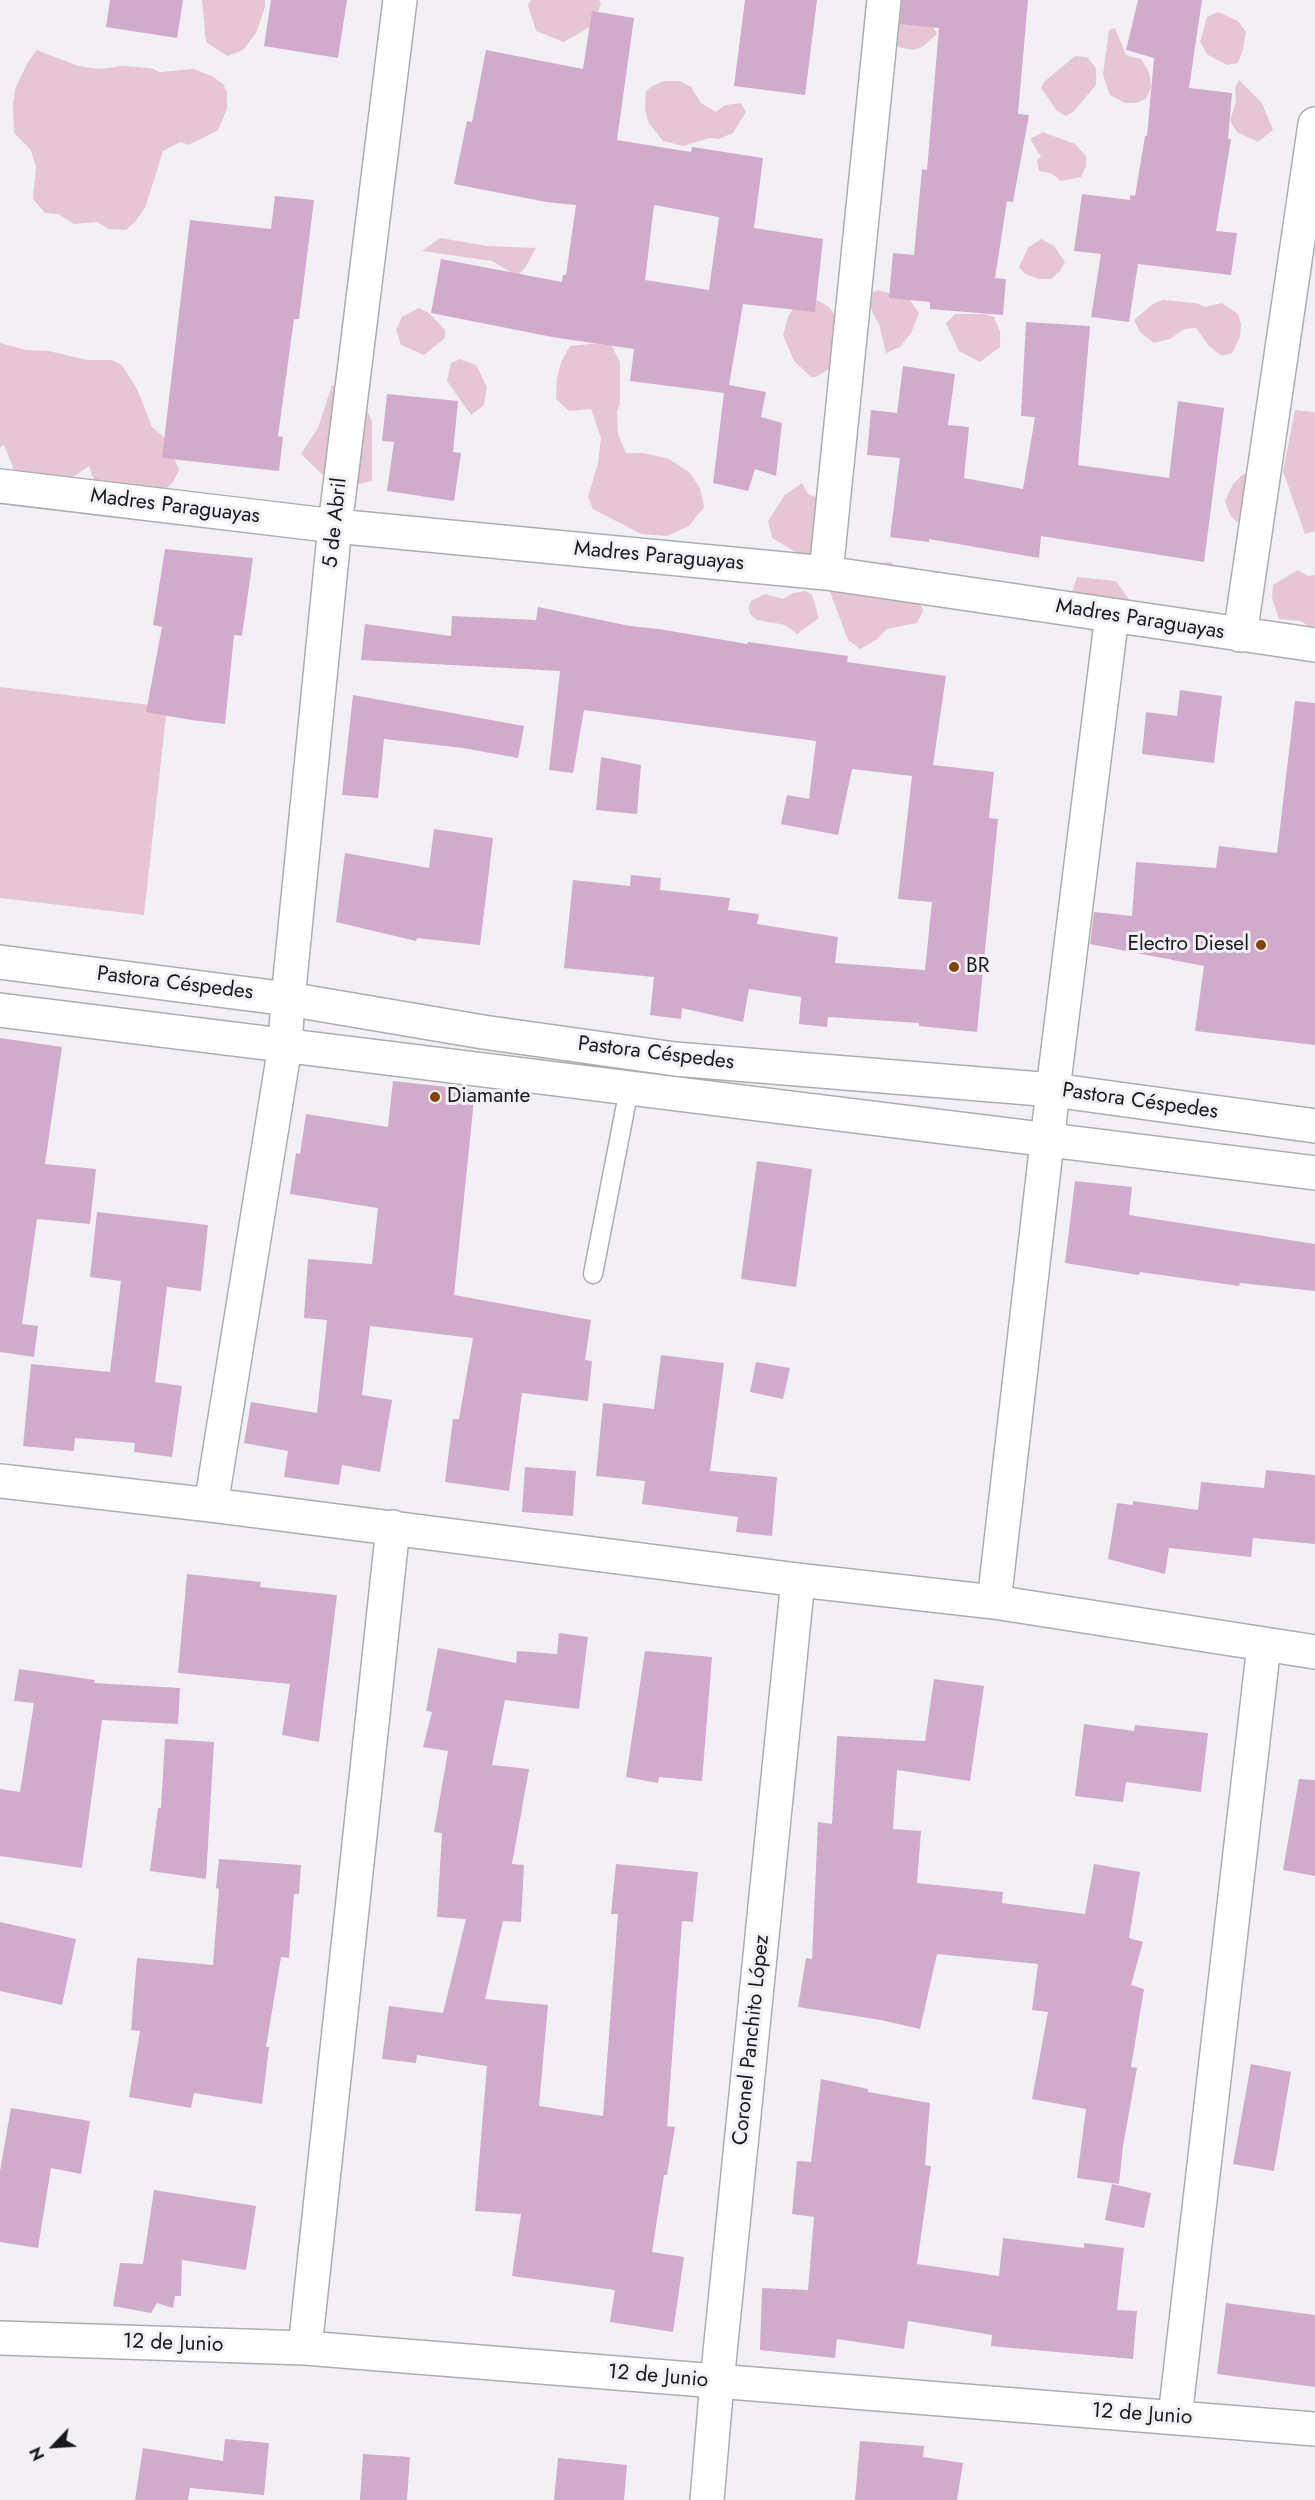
<!DOCTYPE html>
<html>
<head>
<meta charset="utf-8">
<style>
	body { margin:0 }
	#map { position:relative; width:1315px; height:2500px; overflow:hidden; background:#f3f0f5; font-family:Jost,sans-serif }
	canvas { display:block }
	.north { position:absolute; left:24px; top:2416px; width:60px; height:60px; -webkit-text-stroke:4px #f3f0f5; paint-order:stroke; rotate:245deg; font-size:16px; font-weight:700; line-height:24px; text-align:center; color:#1a1a1b }
	.north::after { content:''; display:block; margin:auto; width:21px; height:27px; background:#1a1a1b; clip-path:polygon(50% 0,100% 100%,50% 72%,0 100%) }
</style>
</head>
<body>
<div id="map">
<canvas width="1315" height="2500"></canvas>
<div class="north">N</div>
</div>
<script>
const c = document.querySelector('canvas').getContext('2d');
c.lineJoin = 'round';
function fill(path, color) {
  c.fillStyle = color;
  c.fill(path, 'evenodd');
}
function shape(rows) {
  const path = new Path2D();
  for (const r of rows) {
    path.moveTo(r[0], r[1]);
    for (let i = 2; i < r.length; i += 2) path.lineTo(r[i], r[i + 1]);
  }
  return path;
}
function trace(path, color, width, dash) {
  c.strokeStyle = color;
  c.lineWidth = width;
  c.lineCap = dash ? 'butt' : 'round';
  c.setLineDash(dash || []);
  c.stroke(path);
}
function write(font, color, halo, rows, align = 'center') {
  c.font = font + ' Jost,sans-serif';
  c.lineWidth = 6;
  c.setLineDash([]);
  c.textBaseline = 'middle';
  c.strokeStyle = halo;
  c.fillStyle = color;
  for (const [text, x, y, turn = 0] of rows) {
    c.save();
    c.translate(x, y);
    c.rotate((+turn || 0) * Math.PI / 180);
    c.textAlign = isNaN(turn) ? turn : align;
    if (halo) c.strokeText(text, 0, 0);
    c.fillText(text, 0, 0);
    c.restore();
  }
}
fill(shape([
	[202,0,265,0,265,7,256,33,243,50,227,56,206,42],
	[531,0,599,0,601,3,598,13,590,27,564,42,536,31,528,6],
	[918,3,925,9,937,34,922,47,913,50,898,47,882,27,894,4],
	[1218,12,1238,21,1246,32,1243,49,1238,63,1227,65,1208,55,1200,42,1207,17],
	[1115,28,1126,55,1141,59,1149,72,1151,87,1146,99,1136,103,1125,103,1110,95,1103,75,1109,30],
	[37,50,78,66,99,69,123,66,150,68,160,72,193,69,212,76,223,84,227,92,227,109,218,130,189,145,180,142,163,151,145,208,135,222,126,230,108,229,97,222,74,224,58,214,45,213,33,199,36,167,31,150,14,133,13,106,15,89,28,62],
	[1075,56,1087,57,1096,68,1096,85,1074,111,1066,116,1057,111,1041,88,1044,82],
	[1239,80,1262,103,1273,130,1258,142,1237,132,1230,121,1236,101,1235,87],
	[664,81,680,81,691,87,701,103,716,112,725,105,741,103,746,112,733,133,719,139,709,138,683,146,663,141,648,122,645,109,646,91,652,86],
	[1043,132,1075,144,1086,156,1086,166,1081,177,1061,181,1051,173,1039,171,1037,160,1041,157,1030,139],
	[440,238,487,246,536,248,525,268,517,276,492,261,422,251],
	[1041,239,1054,246,1065,262,1060,271,1051,279,1039,279,1025,274,1019,267,1028,248],
	[879,290,910,300,919,313,911,333,900,347,886,353,879,324,873,314,867,295],
	[801,296,819,301,830,308,842,326,834,345,830,368,816,377,811,377,794,361,783,335,788,317],
	[1163,300,1196,303,1205,307,1222,303,1238,314,1241,324,1240,337,1232,353,1222,356,1209,346,1196,328,1184,329,1170,339,1154,343,1140,332,1134,320,1153,304],
	[419,308,429,313,445,330,445,338,424,355,401,345,396,330,402,317],
	[955,314,985,314,994,317,1000,331,1000,347,980,362,959,351,946,323],
	[610,342,620,362,620,404,617,412,618,434,626,453,644,453,669,459,690,473,700,488,704,507,689,526,667,536,641,534,593,509,588,497,598,463,601,438,591,409,569,411,556,399,557,378,561,362,570,346],
	[0,343,26,350,49,351,87,360,112,360,122,365,137,389,152,427,167,440,179,470,173,482,157,498,95,484,89,466,70,479,25,484,14,470,4,445,0,447],
	[460,359,476,365,487,387,484,405,471,415,447,381,451,363],
	[332,385,359,393,372,421,372,481,337,489,301,454,318,428],
	[1295,410,1315,412,1315,531,1305,534,1283,471],
	[1252,473,1243,521,1237,522,1230,515,1225,501,1233,484,1242,475],
	[802,483,808,494,826,502,811,561,772,538,768,521,785,495],
	[891,562,916,593,923,611,917,623,887,629,876,640,860,649,848,640,830,592,836,580,868,564],
	[1298,570,1308,576,1315,575,1315,626,1310,627,1301,621,1279,619,1272,599,1273,585],
	[1077,577,1116,581,1131,602,1113,630,1091,632,1084,627,1070,598],
	[806,591,812,595,819,618,797,634,785,625,757,620,750,614,749,607,751,601,765,594,783,599,793,593],
	[0,687,167,707,144,915,0,898]
]), '#e7c6d3');
fill(shape([
	[110,0,183,0,177,38,106,27],
	[271,0,347,0,338,58,264,46],
	[745,0,817,0,805,95,734,86],
	[902,0,1028,0,1018,114,1029,115,1013,202,1007,201,995,278,1006,279,1003,315,930,309,930,302,889,298,893,253,914,255,922,169,927,170,939,28,900,24],
	[1138,0,1202,0,1189,88,1232,93,1228,139,1231,139,1216,231,1237,233,1231,275,1138,264,1129,322,1091,317,1101,254,1074,251,1082,194,1130,200,1130,195,1135,196,1145,136,1147,136,1154,58,1126,50],
	[592,11,634,18,617,140,691,152,692,147,763,158,754,228,823,239,815,312,743,304,729,385,766,392,761,417,782,423,776,476,755,469,748,491,713,483,724,393,630,381,634,349,552,337,431,313,441,259,562,282,563,275,566,275,576,205,546,202,454,184,467,121,472,122,486,50,583,69],
	[654,205,719,217,709,290,645,280],
	[275,196,314,200,299,319,294,319,278,436,283,437,279,471,162,458,190,220,271,229],
	[1026,322,1090,326,1078,465,1169,478,1178,401,1224,408,1204,562,1041,536,1039,558,929,539,929,542,890,537,900,458,867,455,871,410,897,413,903,366,955,374,948,425,969,427,964,478,1023,489,1035,417,1021,416],
	[387,394,458,401,453,452,461,453,454,501,387,491,394,442,382,441],
	[165,549,253,558,242,636,234,635,225,724,191,720,146,712,162,627,153,625],
	[538,607,630,626,659,629,747,644,748,642,848,656,847,662,946,676,933,765,994,772,989,818,998,819,977,1032,919,1026,919,1023,828,1017,827,1027,799,1024,801,997,749,989,743,1022,682,1008,681,1019,650,1015,654,977,564,968,573,880,630,886,631,875,661,878,660,890,730,898,728,910,759,914,757,924,838,937,835,963,925,970,932,902,898,899,912,776,852,769,838,835,781,824,787,795,809,799,816,741,584,710,573,773,549,770,560,671,361,660,365,624,451,636,452,616,536,620],
	[1180,690,1222,696,1214,763,1142,754,1146,712,1177,716],
	[353,695,524,726,518,758,463,748,384,739,378,798,342,795],
	[1295,701,1315,703,1315,1045,1195,1031,1204,966,1090,944,1094,912,1132,916,1136,862,1216,868,1219,846,1277,853],
	[601,757,641,765,637,814,596,810],
	[434,829,493,838,480,945,417,938,416,941,336,922,345,853,429,868],
	[0,1038,62,1047,45,1164,96,1169,90,1224,37,1219,22,1324,38,1326,34,1357,0,1352],
	[393,1081,475,1090,454,1295,591,1320,585,1360,592,1361,588,1401,522,1393,509,1491,445,1482,453,1419,459,1419,473,1338,370,1326,362,1395,392,1400,380,1472,342,1465,339,1485,284,1477,288,1451,244,1443,251,1402,317,1413,327,1320,304,1318,308,1259,372,1264,378,1208,290,1194,296,1153,300,1154,306,1114,388,1127],
	[757,1161,812,1169,796,1287,741,1279],
	[1075,1181,1132,1187,1129,1215,1315,1244,1315,1291,1240,1283,1239,1286,1140,1272,1139,1275,1065,1263],
	[97,1212,208,1225,201,1291,167,1287,155,1382,182,1386,172,1457,134,1452,135,1443,75,1438,74,1451,23,1446,31,1364,110,1372,121,1281,90,1277],
	[661,1355,724,1363,710,1471,777,1477,772,1536,736,1532,738,1517,642,1504,645,1481,596,1476,603,1403,654,1409],
	[756,1362,790,1368,783,1399,750,1392],
	[525,1467,576,1471,573,1516,522,1512],
	[1266,1470,1315,1475,1315,1544,1253,1538,1251,1557,1169,1548,1165,1574,1108,1559,1117,1503,1133,1505,1133,1501,1198,1510,1201,1482,1264,1488],
	[187,1574,261,1582,260,1587,337,1595,319,1742,282,1735,290,1684,178,1673],
	[559,1633,588,1637,579,1709,505,1700,492,1765,529,1769,512,1864,524,1865,521,1922,503,1921,485,1999,548,2005,539,2106,603,2116,618,1914,611,1914,616,1864,698,1872,693,1922,682,1921,667,2126,675,2127,667,2175,664,2175,652,2252,684,2257,673,2332,610,2322,615,2290,512,2276,521,2214,475,2211,487,2066,417,2055,416,2063,382,2059,389,2006,443,2013,466,1919,437,1917,442,1833,434,1832,448,1751,423,1747,432,1712,426,1711,438,1648,516,1663,517,1651,557,1654],
	[645,1651,712,1657,702,1781,659,1777,658,1783,626,1777],
	[19,1669,95,1680,94,1683,180,1688,178,1724,102,1720,82,1868,0,1856,0,1789,20,1792,34,1703,14,1701],
	[934,1679,984,1686,970,1781,897,1770,893,1829,921,1831,917,1883,1003,1892,1002,1903,1085,1914,1094,1864,1140,1872,1129,1938,1143,1942,1131,1985,1144,1989,1131,2067,1137,2068,1123,2146,1119,2184,1077,2178,1086,2109,1032,2099,1048,2012,1032,2010,1038,1964,937,1954,920,2029,881,2020,798,2007,806,1958,812,1959,818,1822,832,1824,837,1736,925,1741],
	[1084,1724,1134,1731,1135,1725,1208,1733,1201,1792,1126,1782,1123,1802,1075,1796],
	[165,1739,214,1742,206,1879,150,1871,158,1808,161,1808],
	[1299,1779,1315,1780,1315,1876,1283,1870],
	[219,1859,301,1865,299,1894,294,1894,289,1958,281,1957,266,2047,269,2047,262,2104,194,2093,191,2108,129,2097,140,2031,131,2030,137,1958,213,1965,219,1889,216,1888],
	[0,1922,76,1939,62,2005,0,1991],
	[1251,2064,1291,2072,1274,2171,1233,2164],
	[821,2079,868,2089,868,2092,930,2103,925,2165,931,2166,917,2264,999,2276,1003,2238,1084,2248,1084,2243,1124,2248,1117,2310,1137,2311,1133,2359,991,2346,992,2335,908,2321,904,2349,837,2339,835,2358,760,2350,762,2288,808,2290,814,2217,792,2214,797,2161,811,2162],
	[11,2108,90,2121,81,2174,51,2168,38,2248,0,2242,0,2171],
	[1112,2184,1151,2193,1144,2228,1105,2220],
	[154,2190,256,2206,246,2270,182,2260,181,2296,175,2296,173,2308,157,2303,151,2313,113,2306,120,2263,143,2264],
	[1226,2303,1315,2315,1315,2387,1217,2374],
	[225,2439,269,2443,264,2495,190,2488,188,2500,135,2500,143,2448,223,2461],
	[860,2441,924,2446,923,2457,963,2463,957,2500,855,2500],
	[363,2454,410,2457,407,2500,360,2500],
	[558,2458,627,2465,624,2500,554,2500]
]), '#d1abcb');
const service = shape([
	[593,1274,629,1089]
]);
const minor = shape([
	[0,486,335,526,826,573,1315,645],
	[826,573,884,0],
	[1240,635,1315,124],
	[0,1481,211,1505,798,1580,994,1602,1315,1652],
	[211,1505,285,1046,288,999,335,526,400,0],
	[994,1602,1053,1090,1112,615],
	[0,2338,305,2348,1315,2429],
	[305,2348,393,1527],
	[1175,2417,1264,1645],
	[707,2500,717,2382,798,1580]
]);
const secondary = shape([
	[0,962,288,999,483,1032,675,1059,1053,1090,1315,1126],
	[0,1010,1315,1173]
]);
trace(service, '#aeacb0', 21);
trace(minor, '#aeacb0', 36);
trace(secondary, '#aeacb0', 36);
trace(service, '#fff', 18);
trace(minor, '#fff', 33);
trace(secondary, '#fff', 33);
for (const [x, y, r, color] of [
	[1261,945,6,"#824404"],
	[954,967,6,"#824404"],
	[435,1097,6,"#824404"]
]) {
  const dot = new Path2D();
  dot.arc(x, y, r, 0, 2 * Math.PI);
  c.fillStyle = color;
  c.fill(dot);
  trace(dot, '#f3f0f5', 2);
}
write('21px', '#1a1a1b', '#f3f0f5', [
	["Madres Paraguayas",175,507,7],
	["5 de Abril",336,523,-84],
	["Madres Paraguayas",659,557,5],
	["Madres Paraguayas",1140,620,9],
	["Pastora Céspedes",175,984,7],
	["Pastora Céspedes",656,1054,7],
	["Pastora Céspedes",1140,1102,8],
	["Coronel Panchito López",752,2040,-84],
	["12 de Junio",173,2344,2],
	["12 de Junio",658,2377,5],
	["12 de Junio",1142,2415,4]
]);
write('21px', '#1a1a1b', '#f3f0f5', [
	["Electro Diesel",1249,945,"right"],
	["BR",966,967],
	["Diamante",447,1097]
], 'left');
</script>
</body>
</html>
